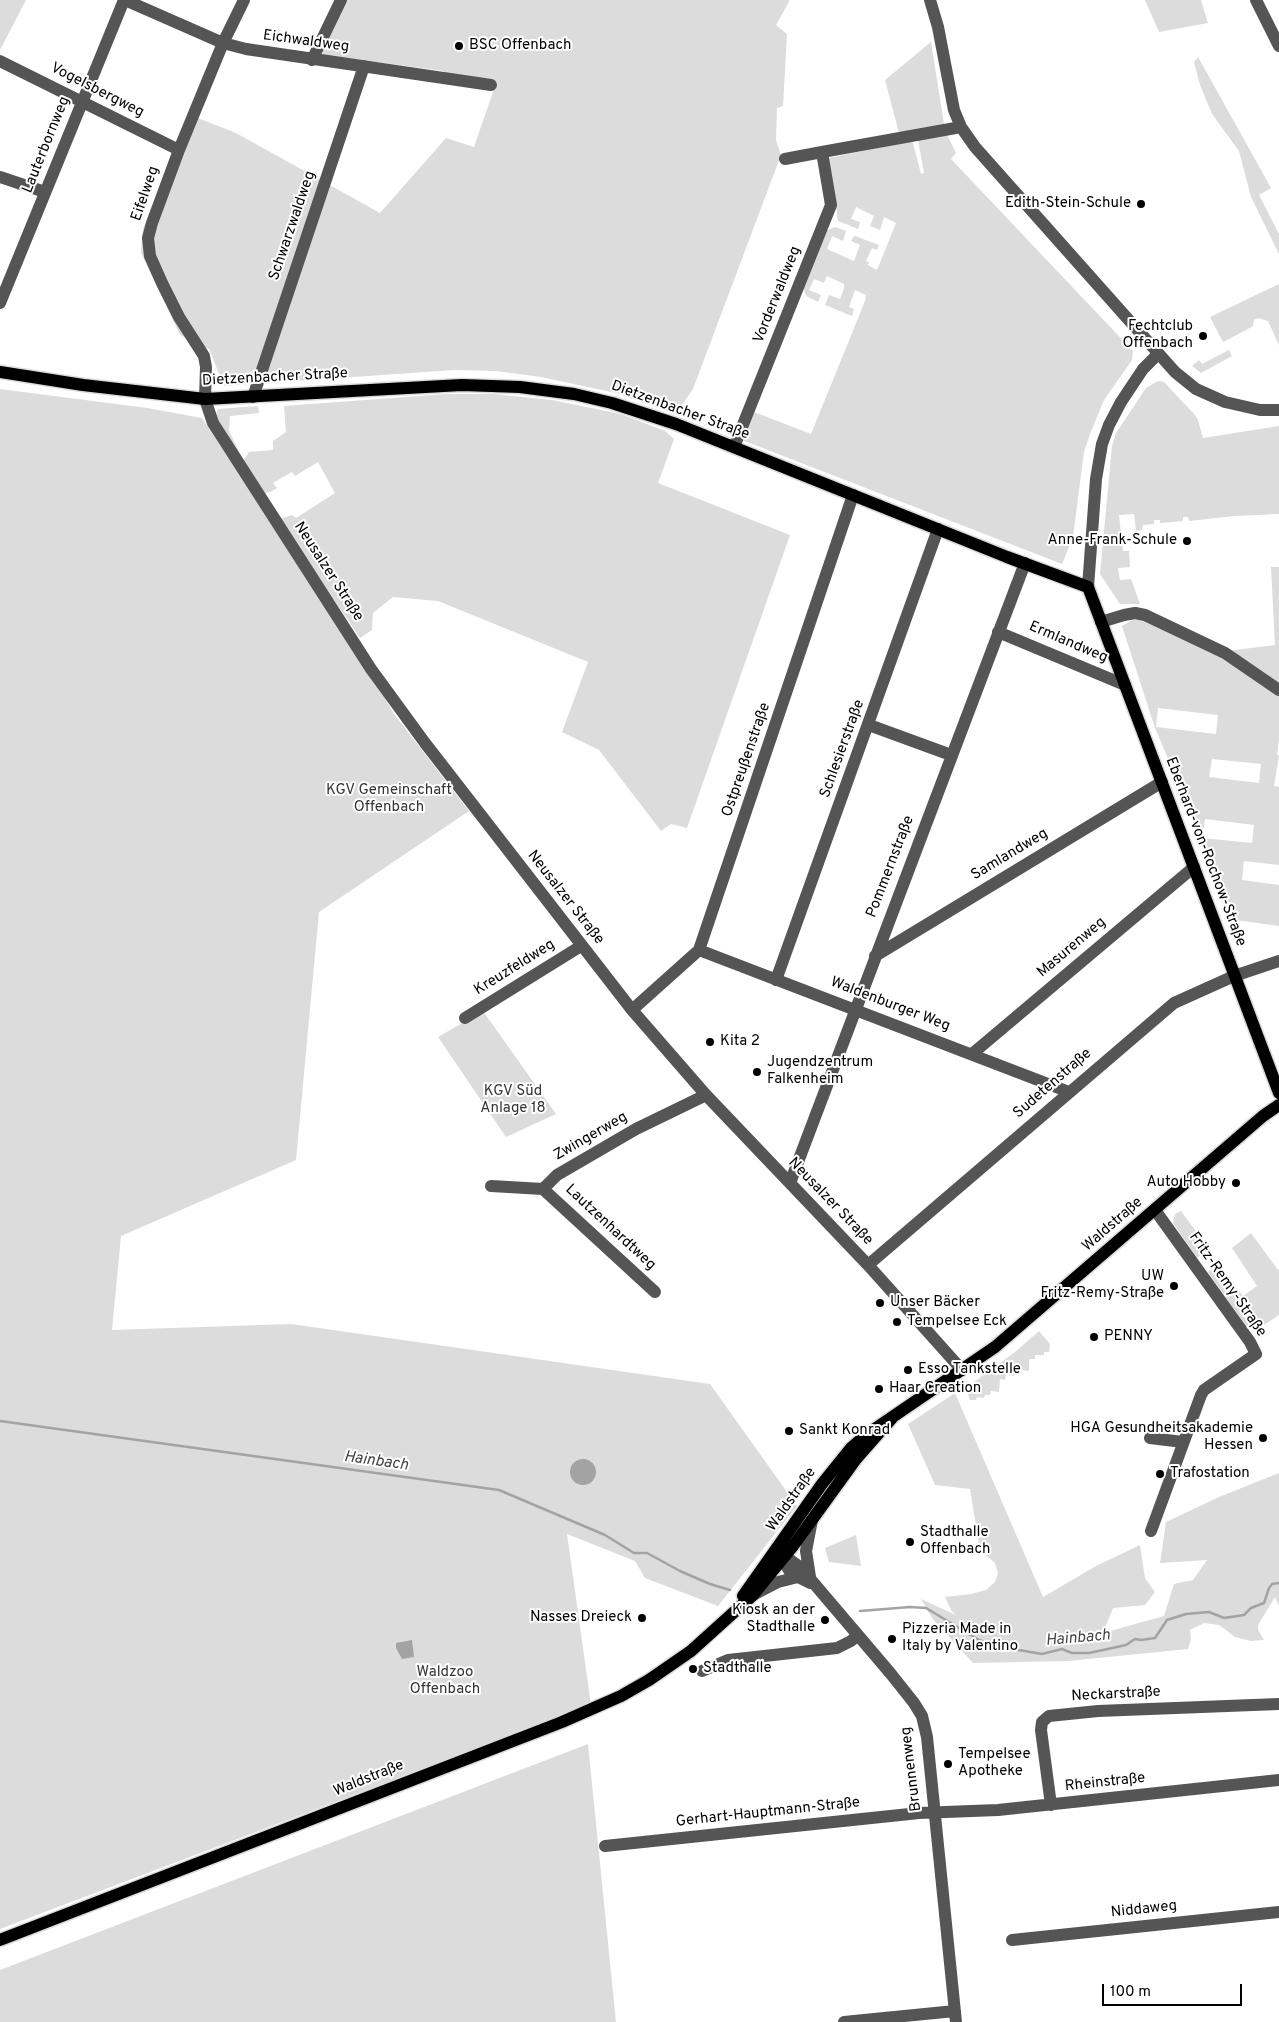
<!DOCTYPE html>
<html>
<head>
<meta charset="utf-8">
<style>
	body { margin:0 }
	#map { position:relative; width:1279px; height:2022px; overflow:hidden; background:#fff; font-family:Overpass,sans-serif }
	canvas { display:block }
	.scale { position:absolute; left:1102px; top:1984px; width:140px; height:22px; box-sizing:border-box; border:2px solid #000; border-top:0; padding-left:6px; font-size:15px; line-height:18px; white-space:nowrap; color:#000; -webkit-text-stroke:4px #fff; paint-order:stroke }
</style>
</head>
<body>
<div id="map">
<canvas width="1279" height="2022"></canvas>
<div class="scale">100 m</div>
</div>
<script>
const c = document.querySelector('canvas').getContext('2d');
c.lineJoin = 'round';
function fill(path, color) {
  c.fillStyle = color;
  c.fill(path, 'evenodd');
}
function shape(rows) {
  const path = new Path2D();
  for (const r of rows) {
    if (r.length === 3) {
      path.moveTo(r[0] + r[2], r[1]);
      path.arc(r[0], r[1], r[2], 0, 2 * Math.PI);
      continue;
    }
    path.moveTo(r[0], r[1]);
    for (let i = 2; i < r.length; i += 2) path.lineTo(r[i], r[i + 1]);
  }
  return path;
}
function trace(path, color, width, dash) {
  c.strokeStyle = color;
  c.lineWidth = width;
  c.lineCap = dash ? 'butt' : 'round';
  c.setLineDash(dash || []);
  c.stroke(path);
}
function write(font, color, halo, rows, align = 'center') {
  c.font = font + ' Overpass,sans-serif';
  c.lineWidth = 4;
  c.setLineDash([]);
  c.textBaseline = 'middle';
  c.strokeStyle = halo;
  c.fillStyle = color;
  for (const [text, x, y, turn = 0] of rows) {
    c.save();
    c.translate(x, y);
    c.rotate((+turn || 0) * Math.PI / 180);
    c.textAlign = isNaN(turn) ? turn : align;
    if (halo) c.strokeText(text, 0, 0);
    c.fillText(text, 0, 0);
    c.restore();
  }
}
fill(shape([
	[0,0,26,0,0,50],
	[346,0,790,0,776,25,787,34,783,106,777,108,776,140,781,155,693,389,676,414,616,393,541,377,496,371,454,370,224,386,209,349,180,335,141,253,143,229,190,115,236,133,380,213,446,138,474,147,494,89,444,77,444,71,324,55,321,51],
	[1145,0,1201,0,1208,23,1159,32],
	[931,42,944,124,899,133,885,80],
	[1198,57,1271,188,1259,195,1279,234,1279,254,1251,197,1239,151,1212,114,1200,85,1194,62],
	[947,135,956,153,951,159,1133,351,1132,360,1104,400,1090,434,1084,452,1073,537,1062,564,742,440,754,412,811,434,865,301,866,295,855,290,849,307,854,309,852,316,825,305,829,295,840,299,844,288,844,284,827,276,824,283,814,279,809,290,821,295,818,302,806,296,803,287,825,231,835,227,846,231,843,241,832,236,827,249,854,261,860,245,851,241,853,237,855,236,879,245,877,250,872,248,866,261,869,262,868,265,877,270,896,223,884,217,880,230,870,226,874,216,856,207,851,219,860,222,858,229,838,221,829,158,911,141,913,143,921,174,924,173,918,140],
	[1279,284,1279,345,1268,321,1258,318,1254,320,1253,326,1246,330,1223,342,1210,317],
	[1229,350,1232,356,1201,373,1192,366,1199,360,1202,364],
	[1158,381,1164,382,1194,414,1198,420,1203,438,1279,426,1279,514,1235,516,1189,521,1188,517,1183,517,1183,521,1160,523,1160,520,1154,520,1154,524,1143,525,1142,530,1136,531,1134,514,1119,515,1123,551,1129,551,1130,567,1118,568,1120,580,1131,579,1140,604,1120,604,1100,574,1112,446,1116,433,1146,388],
	[0,389,147,408,202,418,382,693,394,714,469,811,319,912,296,1160,121,1236,112,1330,291,1324,710,1384,797,1506,718,1606,645,1578,635,1561,567,1534,591,1705,0,1929],
	[446,394,494,394,552,400,621,414,665,431,674,439,658,483,790,535,687,828,671,824,661,831,599,750,562,732,588,662,438,601,393,597,373,613,372,630,360,638,279,519,292,515,296,518,335,493,318,462,295,476,292,472,273,483,277,488,270,492,263,493,215,418,218,409,258,406,259,413,230,416,229,430,243,461,249,452,273,450,273,441,286,432,284,406],
	[1271,567,1279,567,1279,739,1277,754,1279,756,1274,786,1279,787,1279,865,1244,861,1242,880,1279,885,1279,926,1229,919,1179,784,1155,728,1122,626,1132,620,1141,619,1211,653,1275,645],
	[1158,708,1218,715,1216,734,1156,727],
	[1212,759,1261,764,1259,783,1209,777],
	[1205,819,1254,825,1252,843,1202,838],
	[483,1011,556,1114,506,1137,438,1037],
	[1181,1211,1209,1249,1197,1258,1173,1223,1175,1214],
	[1251,1233,1278,1270,1279,1269,1279,1315,1258,1329,1247,1328,1209,1274,1208,1272,1218,1264,1243,1296,1257,1286,1232,1248],
	[1039,1331,1050,1344,1049,1352,1044,1352,1044,1355,1035,1355,1035,1359,1029,1359,1029,1371,1021,1370,1020,1374,1015,1374,1014,1376,1006,1375,1005,1380,1000,1379,999,1392,991,1391,990,1395,985,1395,984,1398,977,1397,976,1400,970,1400,966,1388,1015,1352],
	[955,1393,1043,1597,1096,1566,1140,1545,1145,1578,1155,1592,1145,1605,1113,1608,1103,1633,1164,1616,1174,1584,1193,1580,1207,1560,1160,1563,1166,1522,1219,1497,1279,1473,1279,1606,1275,1597,1258,1625,1258,1630,1264,1640,1251,1641,1235,1637,1219,1625,1204,1623,1190,1630,1191,1639,1188,1649,1068,1661,973,1663,932,1618,921,1599,956,1615,951,1610,945,1597,971,1594,986,1590,995,1582,998,1573,995,1563,980,1550,970,1489,935,1485,908,1424],
	[856,1535,861,1566,829,1562,825,1548],
	[588,1744,616,2022,0,2022,0,1970]
]), '#dcdcdc');
fill(shape([
	[583,1472,13],
	[412,1640,414,1657,402,1659,396,1648,396,1643]
]), '#a3a3a3');
trace(shape([
	[0,1421,499,1490,605,1535,634,1553,647,1553,680,1571,710,1584,730,1590],
	[860,1611,910,1607,926,1608,979,1640,1001,1647,1042,1654,1062,1649,1072,1653,1089,1653,1126,1645,1135,1639,1141,1640,1155,1638,1167,1620,1186,1614,1209,1612,1224,1618,1244,1615,1251,1608,1264,1603,1269,1588,1272,1584,1279,1583]
]), '#a3a3a3', 2.5);
const major = shape([
	[0,372,83,385,205,399,462,385,520,387,574,394,612,403,676,424,1007,557,1088,587,1279,1093],
	[743,1596,822,1484,851,1448,866,1435,995,1347,1263,1116,1279,1105],
	[0,1940,562,1722,621,1696,649,1680,691,1651,753,1595,793,1546,856,1459,892,1418]
]);
trace(major, '#dbdbdb', 15);
trace(shape([
	[125,0,223,43,246,49,491,85],
	[244,0,223,43,179,150,152,223,148,238,150,256,162,283,179,317,204,356,206,367,205,399,213,423,371,669,425,743,632,1010,706,1095,868,1265,962,1370],
	[930,0,938,27,954,110,961,127,975,147,1175,372,1196,389,1225,402,1260,410,1279,410],
	[1256,0,1279,46],
	[312,60,341,0],
	[0,61,179,150],
	[785,159,822,152],
	[0,177,45,192],
	[0,303,124,0],
	[253,397,364,66],
	[734,447,831,205,822,152,961,127],
	[1088,587,1096,479,1102,444,1109,425,1121,402,1143,369,1158,354],
	[1101,622,1124,615,1135,613,1145,615,1225,653,1279,690],
	[998,632,1125,685],
	[869,725,951,755],
	[699,950,1069,1092],
	[875,956,1162,782],
	[776,980,938,529],
	[632,1010,699,950,853,495],
	[465,1018,581,946],
	[972,1054,1194,867],
	[790,1183,1025,563],
	[491,1186,543,1189,557,1175,636,1129,706,1095],
	[543,1189,655,1292],
	[868,1265,1174,1003,1234,976,1279,961],
	[1150,1438,1183,1442],
	[1151,1531,1201,1395,1204,1390,1256,1354,1250,1342,1155,1210],
	[783,1554,785,1563,790,1572,798,1577,810,1583],
	[773,1558,790,1560,800,1567,891,1674,914,1703,922,1716,927,1737,956,2022],
	[810,1577,806,1551,812,1520],
	[753,1595,778,1582,798,1577],
	[702,1671,728,1660,837,1648,851,1641,858,1635],
	[1051,1805,1041,1730,1042,1722,1049,1716,1098,1711,1279,1704],
	[605,1846,919,1813,998,1810,1279,1780],
	[1012,1940,1279,1912],
	[844,2022,955,2011]
]), '#555', 12);
trace(major, '#000', 12);
for (const [x, y, r, color] of [
	[459,46,5,"#000"],
	[1141,204,5,"#000"],
	[1203,336,5,"#000"],
	[1187,541,5,"#000"],
	[710,1042,5,"#000"],
	[757,1072,5,"#000"],
	[1236,1183,5,"#000"],
	[1174,1286,5,"#000"],
	[880,1303,5,"#000"],
	[897,1322,5,"#000"],
	[1094,1337,5,"#000"],
	[908,1370,5,"#000"],
	[879,1389,5,"#000"],
	[789,1431,5,"#000"],
	[1263,1438,5,"#000"],
	[1160,1474,5,"#000"],
	[910,1542,5,"#000"],
	[642,1618,5,"#000"],
	[825,1620,5,"#000"],
	[892,1639,5,"#000"],
	[693,1669,5,"#000"],
	[948,1764,5,"#000"]
]) {
  const dot = new Path2D();
  dot.arc(x, y, r, 0, 2 * Math.PI);
  c.fillStyle = color;
  c.fill(dot);
  trace(dot, '#fff', 2);
}
write('15px', '#000', '#fff', [
	["Eichwaldweg",306,42,8],
	["Vogelsbergweg",97,91,27],
	["Lauterbornweg",47,145,-68],
	["Eifelweg",146,194,-71],
	["Schwarzwaldweg",293,226,-71],
	["Vorderwaldweg",778,295,-68],
	["Dietzenbacher Straße",275,378,-3],
	["Dietzenbacher Straße",680,411,20],
	["Neusalzer Straße",328,572,57],
	["Ermlandweg",1068,643,23],
	["Schlesierstraße",843,749,-70],
	["Ostpreußenstraße",747,760,-71],
	["Eberhard-von-Rochow-Straße",1205,852,69],
	["Samlandweg",1010,855,-31],
	["Pommernstraße",891,867,-69],
	["Neusalzer Straße",565,898,52],
	["Masurenweg",1072,948,-40],
	["Kreuzfeldweg",515,968,-32],
	["Waldenburger Weg",890,1005,21],
	["Sudetenstraße",1053,1084,-41],
	["Zwingerweg",591,1137,-30],
	["Neusalzer Straße",830,1202,46],
	["Waldstraße",1113,1225,-41],
	["Lautzenhardtweg",610,1228,43],
	["Fritz-Remy-Straße",1227,1285,55],
	["Waldstraße",792,1500,-55],
	["Neckarstraße",1116,1695,-3],
	["Brunnenweg",912,1769,-97],
	["Waldstraße",369,1779,-22],
	["Rheinstraße",1105,1783,-6],
	["Gerhart-Hauptmann-Straße",768,1813,-6],
	["Niddaweg",1144,1910,-6]
]);
write('15px', '#000', '#fff', [
	["BSC Offenbach",469,46],
	["Edith-Stein-Schule",1131,204,"right"],
	["Fechtclub",1193,327,"right"],
	["Offenbach",1193,344,"right"],
	["Anne-Frank-Schule",1177,541,"right"],
	["Kita 2",720,1042],
	["Jugendzentrum",767,1063],
	["Falkenheim",767,1080],
	["Auto Hobby",1226,1183,"right"],
	["UW",1164,1277,"right"],
	["Fritz-Remy-Straße",1164,1294,"right"],
	["Unser Bäcker",890,1303],
	["Tempelsee Eck",907,1322],
	["PENNY",1104,1337],
	["Esso Tankstelle",918,1370],
	["Haar Creation",889,1389],
	["HGA Gesundheitsakademie",1253,1429,"right"],
	["Hessen",1253,1446,"right"],
	["Sankt Konrad",799,1431],
	["Trafostation",1170,1474],
	["Stadthalle",920,1533],
	["Offenbach",920,1550],
	["Kiosk an der",815,1611,"right"],
	["Stadthalle",815,1628,"right"],
	["Nasses Dreieck",632,1618,"right"],
	["Pizzeria Made in",902,1630],
	["Italy by Valentino",902,1647],
	["Stadthalle",703,1669],
	["Tempelsee",958,1755],
	["Apotheke",958,1772]
], 'left');
write('15px', '#333', '#fff', [
	["KGV Gemeinschaft",389,791],
	["Offenbach",389,808],
	["KGV Süd",513,1092],
	["Anlage 18",513,1109],
	["Waldzoo",445,1673],
	["Offenbach",445,1690]
]);
write('italic 16px', '#444', '#fff', [
	["Hainbach",376,1462,8],
	["Hainbach",1078,1639,-5]
]);
</script>
</body>
</html>
